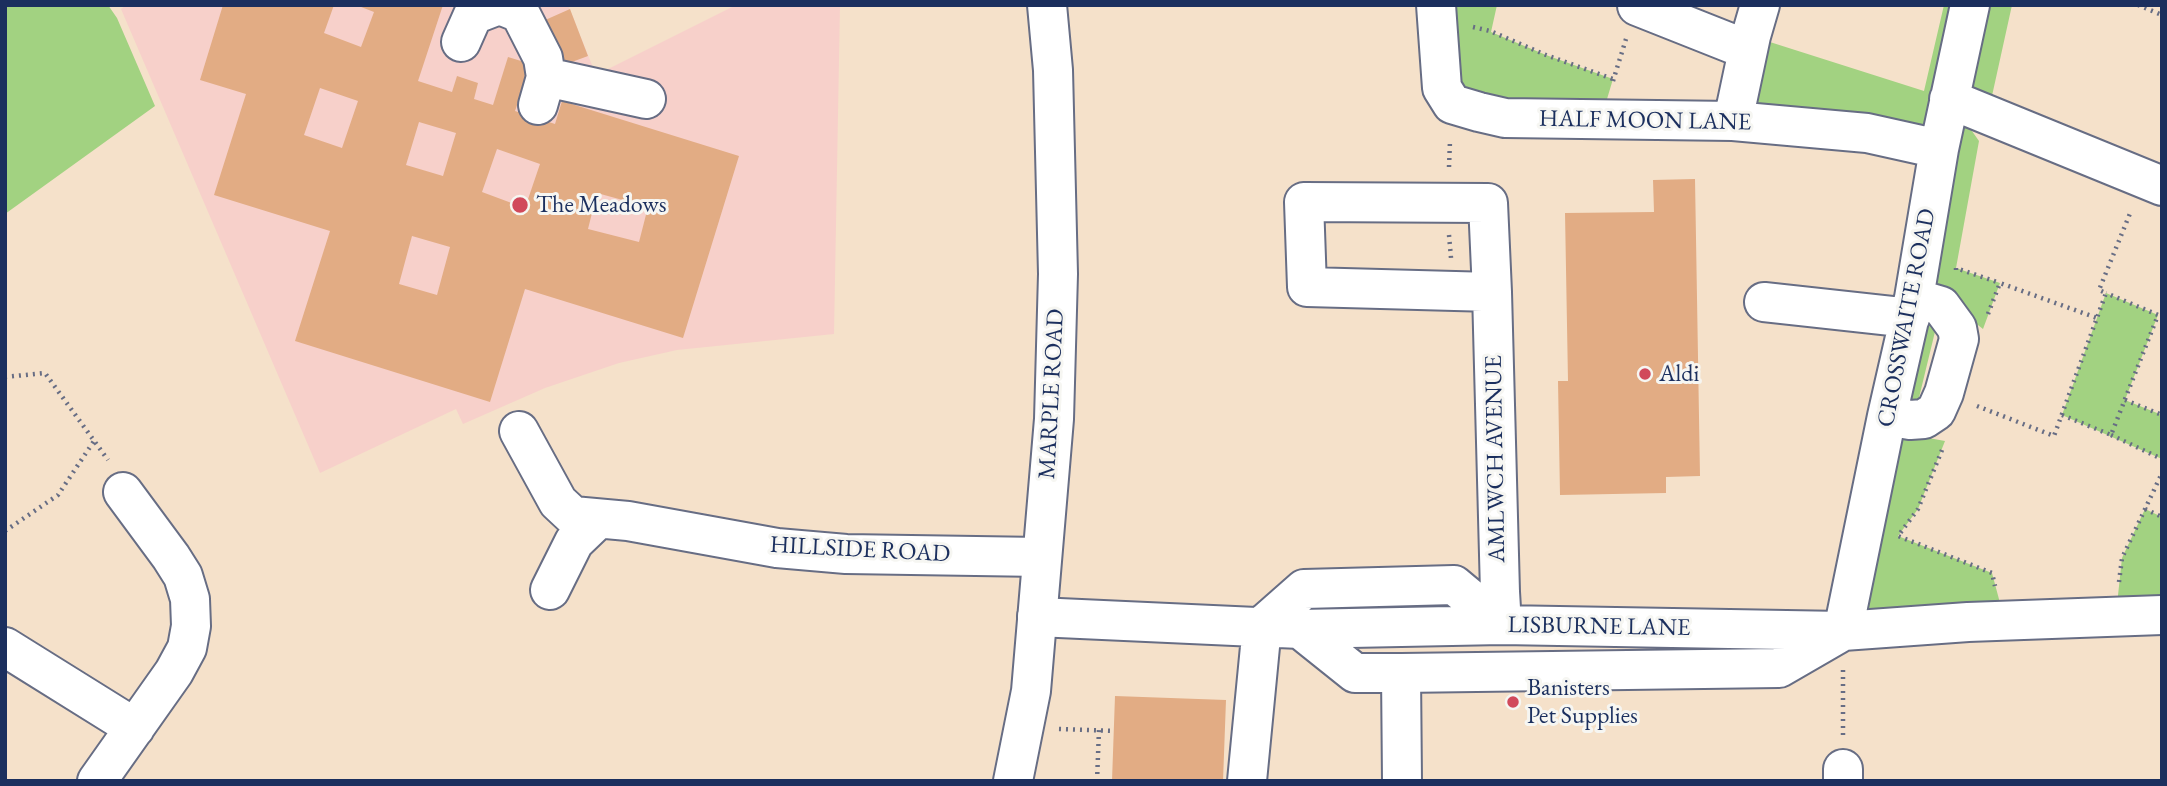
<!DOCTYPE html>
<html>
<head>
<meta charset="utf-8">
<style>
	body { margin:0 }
	#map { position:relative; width:2167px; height:786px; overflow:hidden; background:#f5e1ca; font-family:"EB Garamond",serif }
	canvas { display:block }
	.frame { position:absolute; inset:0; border:7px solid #1b2f5e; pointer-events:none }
</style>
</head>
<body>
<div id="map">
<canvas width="2167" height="786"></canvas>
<div class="frame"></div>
</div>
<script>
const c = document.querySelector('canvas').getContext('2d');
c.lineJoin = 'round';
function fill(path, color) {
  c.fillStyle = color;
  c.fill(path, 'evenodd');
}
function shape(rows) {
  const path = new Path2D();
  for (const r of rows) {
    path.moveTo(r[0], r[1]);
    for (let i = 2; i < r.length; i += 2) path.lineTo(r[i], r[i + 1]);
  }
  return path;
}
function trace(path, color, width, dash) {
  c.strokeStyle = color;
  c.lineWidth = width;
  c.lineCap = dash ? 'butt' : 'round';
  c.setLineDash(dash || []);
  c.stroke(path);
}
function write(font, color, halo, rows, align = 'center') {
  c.font = font + ' "EB Garamond",serif';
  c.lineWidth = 6;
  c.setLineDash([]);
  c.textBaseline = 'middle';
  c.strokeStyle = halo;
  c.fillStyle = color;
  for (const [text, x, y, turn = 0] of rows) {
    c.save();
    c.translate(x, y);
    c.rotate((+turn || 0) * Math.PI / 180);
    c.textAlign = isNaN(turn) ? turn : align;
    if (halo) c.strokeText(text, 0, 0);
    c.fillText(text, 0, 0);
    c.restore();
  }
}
fill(shape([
	[126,5,568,5,596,75,736,5,840,5,834,334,677,350,619,363,545,388,463,424,456,409,320,473,121,9]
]), '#f7d0ca');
fill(shape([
	[5,5,108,5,117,18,155,106,5,214],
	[1436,5,1497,5,1491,32,1546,55,1613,79,1601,119,1452,104],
	[1944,5,2012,5,1988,114,1950,100,1979,141,1956,268,2000,283,1983,329,1955,307,1941,307,1916,410,1923,437,1945,441,1918,509,1898,536,1992,573,2004,618,1843,631,1939,149,1733,121,1751,36,1924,91],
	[2106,293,2158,315,2125,400,2162,415,2162,459,2062,415],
	[2145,509,2162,517,2162,613,2116,614,2122,558]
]), '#a2d281');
fill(shape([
	[223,5,334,5,324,33,361,47,374,12,356,5,443,5,418,81,452,92,457,76,478,83,474,99,493,105,508,57,531,64,515,111,555,124,562,101,739,156,683,338,525,289,490,402,295,341,330,231,214,195,246,94,200,80],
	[320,88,358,101,342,148,304,135],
	[419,122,456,133,443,176,406,165],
	[497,149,540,164,525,208,482,192],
	[597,193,648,207,639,242,588,229],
	[412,236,450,247,437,295,399,284],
	[570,9,588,56,561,66,543,21],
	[1695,179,1700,476,1666,477,1666,493,1560,495,1558,381,1568,381,1565,213,1654,212,1653,180],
	[1115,696,1226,700,1223,781,1112,781]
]), '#e2ac84');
const minor = shape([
	[500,5,520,13,543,58,546,77,538,105],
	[1436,5,1442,88,1452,104,1479,112,1505,118,1733,121,1867,133,1939,149],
	[1637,6,1748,50],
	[461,42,473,15,499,5],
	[546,77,646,99],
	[1949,99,2162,186],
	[1733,121,1751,36,1760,5],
	[1492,292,1307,287,1304,202,1488,203,1492,292,1500,592,1502,625],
	[1764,302,1910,318],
	[1887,416,1910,420,1924,419,1936,411,1944,393,1959,339,1957,328,1941,306,1914,298],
	[519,431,558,502,573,516,628,521,777,548,846,554,1041,557],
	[550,590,574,542,598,519],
	[1037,617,1300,629,1502,625,1843,631,1968,622,2162,615],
	[1300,629,1355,673,1401,673,1779,668,1843,631],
	[1843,631,1887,416,1914,298,1939,149,1970,5],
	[5,647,135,728],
	[1401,673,1402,781],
	[97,781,174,672,187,648,191,626,190,599,183,576,171,557,123,492],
	[1247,781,1262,626,1304,589,1454,585,1502,625],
	[1843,781,1843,769]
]);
const major = shape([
	[1013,781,1031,691,1054,419,1058,274,1053,70,1047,5]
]);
trace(minor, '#676d84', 42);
trace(major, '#676d84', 42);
trace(shape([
	[2138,5,2162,15],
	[1473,27,1490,31,1546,55,1613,79],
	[1613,81,1626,39],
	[1449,167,1450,141],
	[1449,235,1451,258],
	[1956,270,1956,268,2000,283],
	[1988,314,2000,283,2097,318],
	[5,377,45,373,108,460],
	[2125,400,2162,415],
	[1977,406,2054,436,2106,293,2099,290,2131,211],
	[2062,415,2111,435,2158,315,2106,293],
	[2111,435,2162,459],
	[1942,450,1918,509,1898,536,1992,573,1995,586],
	[2145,509,2162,517],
	[5,531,58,495,94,441],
	[2119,582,2122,558,2162,473],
	[1843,670,1843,735],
	[1059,729,1114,731],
	[1097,781,1099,730]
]), '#676d84', 4.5, [2, 5]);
trace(minor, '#fff', 38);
trace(major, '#fff', 38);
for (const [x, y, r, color] of [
	[520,205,9,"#d1495b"],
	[1645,374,7,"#d1495b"],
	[1513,702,7,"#d1495b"]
]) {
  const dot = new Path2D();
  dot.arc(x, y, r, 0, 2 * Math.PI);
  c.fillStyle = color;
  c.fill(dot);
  trace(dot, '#f6f6f2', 2.5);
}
write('24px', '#1b2f5e', '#f6f6f2', [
	["HALF MOON LANE",1645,121,1],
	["CROSSWAITE ROAD",1907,318,-79],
	["MARPLE ROAD",1052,394,-87],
	["AMLWCH AVENUE",1496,459,-91],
	["HILLSIDE ROAD",860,550,3],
	["LISBURNE LANE",1599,627,1]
]);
write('24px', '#1b2f5e', '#f6f6f2', [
	["The Meadows",536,205],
	["Aldi",1659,374],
	["Banisters",1527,688],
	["Pet Supplies",1527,716]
], 'left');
</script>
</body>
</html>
